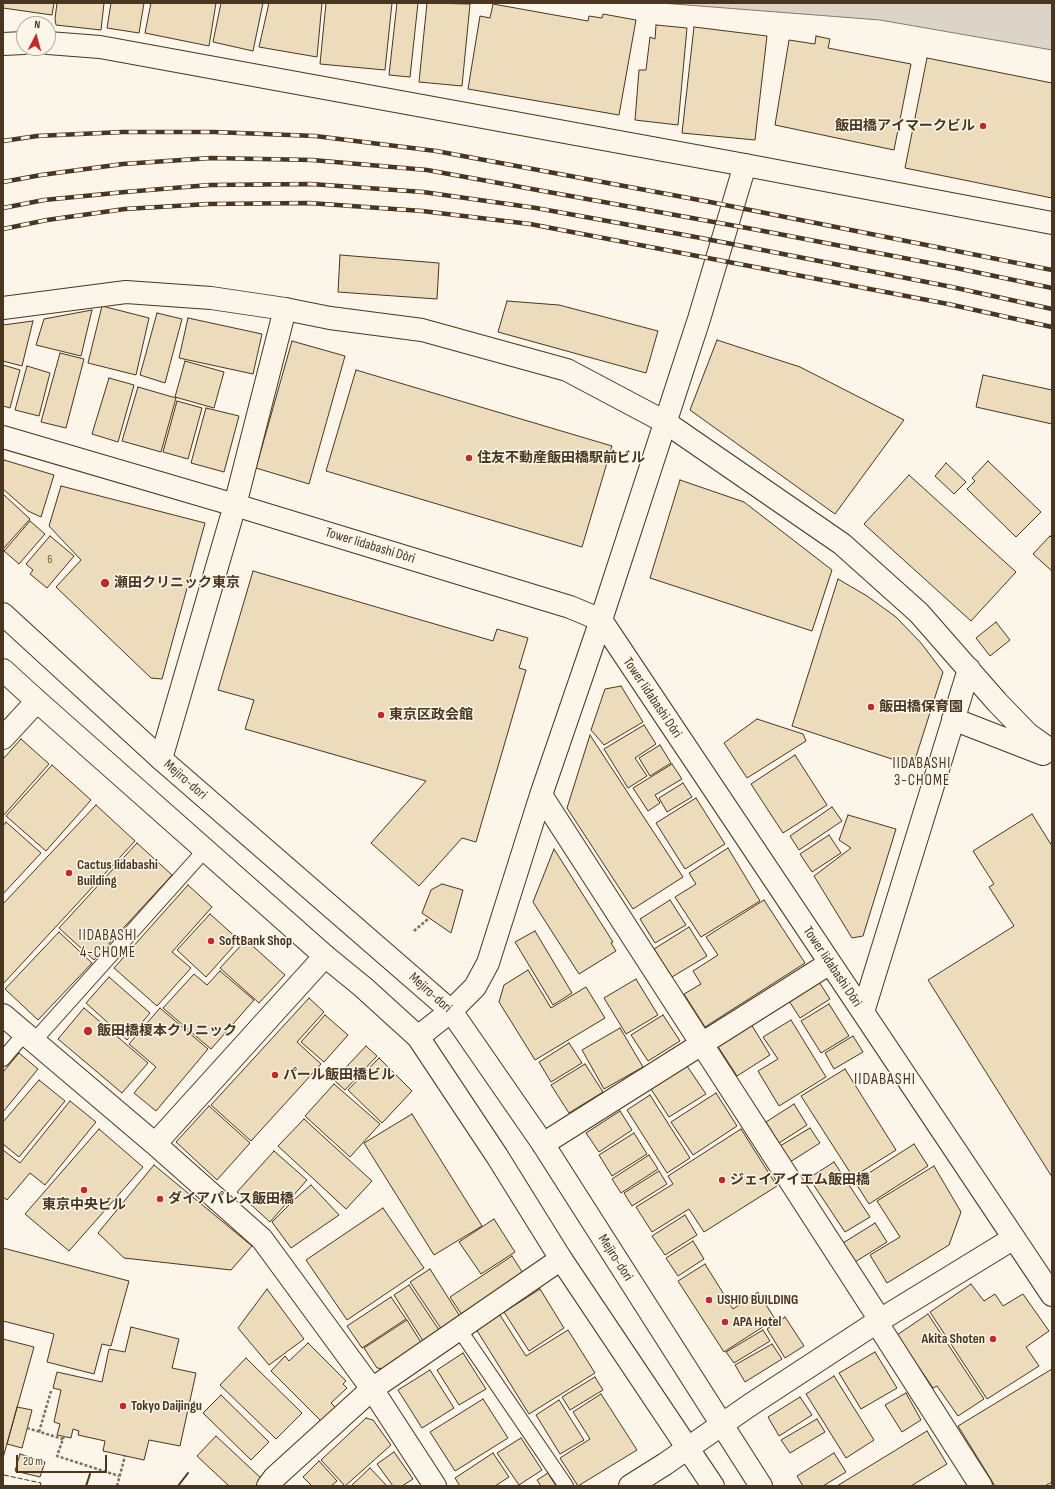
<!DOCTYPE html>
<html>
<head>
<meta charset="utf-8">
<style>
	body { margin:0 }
	#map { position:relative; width:1055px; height:1489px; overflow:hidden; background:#fbf6e9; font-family:"Sofia Sans Condensed",sans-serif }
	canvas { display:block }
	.frame { position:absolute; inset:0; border:4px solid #4a3520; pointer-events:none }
	.north { position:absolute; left:16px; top:16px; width:40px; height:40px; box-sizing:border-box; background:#fbf6e9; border:1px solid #b4a999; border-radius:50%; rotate:6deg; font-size:11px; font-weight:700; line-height:16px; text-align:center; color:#4a3520 }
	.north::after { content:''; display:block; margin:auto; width:14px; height:18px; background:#c62828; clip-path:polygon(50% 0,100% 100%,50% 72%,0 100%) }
	.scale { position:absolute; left:16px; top:1455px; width:91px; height:18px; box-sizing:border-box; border:2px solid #4a3520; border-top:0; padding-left:5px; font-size:12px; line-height:14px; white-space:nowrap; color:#4a3520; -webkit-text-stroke:3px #fbf6e9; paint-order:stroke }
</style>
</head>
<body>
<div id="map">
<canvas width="1055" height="1489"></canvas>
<div class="frame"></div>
<div class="north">N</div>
<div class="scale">20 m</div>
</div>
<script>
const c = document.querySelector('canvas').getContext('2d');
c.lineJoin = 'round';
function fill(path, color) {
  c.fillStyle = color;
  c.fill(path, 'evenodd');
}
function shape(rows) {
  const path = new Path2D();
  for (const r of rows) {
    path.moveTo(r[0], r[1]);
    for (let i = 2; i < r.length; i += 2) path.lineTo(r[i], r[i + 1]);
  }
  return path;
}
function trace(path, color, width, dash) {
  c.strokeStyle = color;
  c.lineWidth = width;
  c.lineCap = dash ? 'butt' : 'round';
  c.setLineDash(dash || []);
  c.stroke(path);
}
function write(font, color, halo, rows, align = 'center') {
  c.font = font + ' "Sofia Sans Condensed","Noto Sans JP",sans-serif';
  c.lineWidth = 3;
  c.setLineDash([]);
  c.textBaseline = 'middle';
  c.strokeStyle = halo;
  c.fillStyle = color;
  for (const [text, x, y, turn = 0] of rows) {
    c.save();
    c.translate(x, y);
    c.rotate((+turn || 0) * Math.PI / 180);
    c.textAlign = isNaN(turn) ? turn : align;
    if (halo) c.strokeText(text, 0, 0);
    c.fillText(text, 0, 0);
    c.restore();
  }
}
const water = shape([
	[661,3,1052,3,1052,50,880,20,661,3]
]);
fill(water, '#dcd4c6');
trace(water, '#887966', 1);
const building = shape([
	[3,3,54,3,52,15,3,8,3,3],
	[57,3,104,3,101,30,56,25,55,19,57,3],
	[111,3,144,3,139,33,107,28,111,3],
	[151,3,216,3,209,46,145,33,151,3],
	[221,3,263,3,253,51,213,42,221,3],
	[269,3,322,3,317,57,259,47,269,3],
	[326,3,392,3,385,70,320,64,326,3],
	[397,3,418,3,410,77,389,75,397,3],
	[427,3,470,4,462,86,419,82,427,3],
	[493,4,588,21,589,16,602,18,603,14,636,20,619,115,468,89,480,16,490,18,493,4],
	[656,25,687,28,678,125,635,120,639,70,646,70,650,37,655,39,656,25],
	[694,27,767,36,755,140,682,133,694,27],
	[816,36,830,39,828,48,911,64,894,150,775,125,789,40,815,44,816,36],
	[927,58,1052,83,1052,198,905,168,927,58],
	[340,255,439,263,437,299,338,292,340,255],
	[507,301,559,305,658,331,646,373,498,332,507,301],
	[102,306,149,318,136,375,88,363,102,306],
	[92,310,81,356,36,345,44,319,92,310],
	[157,313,182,319,165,383,140,375,157,313],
	[188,318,262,334,253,374,179,358,188,318],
	[33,321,22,366,3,361,3,325,33,321],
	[717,340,800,367,904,420,835,514,690,410,717,340],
	[292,341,345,356,309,484,256,468,292,341],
	[60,353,84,359,66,428,41,422,60,353],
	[185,361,224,372,214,408,175,397,185,361],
	[3,365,20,370,10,408,3,406,3,365],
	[27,366,50,373,39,416,15,410,27,366],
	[356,370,612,446,582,547,326,471,356,370],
	[983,375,1052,390,1052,424,976,407,983,375],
	[109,378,134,385,118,442,92,434,109,378],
	[138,387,176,398,161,452,122,441,138,387],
	[177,401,202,408,188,459,163,452,177,401],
	[206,408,239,416,224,472,191,463,206,408],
	[4,460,54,475,41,517,28,511,3,489,3,464,4,460],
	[988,461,1041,512,1016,537,967,489,975,481,972,478,988,461],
	[946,463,966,482,954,494,935,476,946,463],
	[909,475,1016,572,971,621,864,524,909,475],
	[680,480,744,502,832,570,812,631,650,578,680,480],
	[61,486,205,523,162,679,151,678,56,587,81,560,49,526,61,486],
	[3,494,30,519,3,549,3,494],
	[30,521,45,534,19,564,4,551,30,521],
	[50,536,74,556,47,588,30,574,33,570,26,564,50,536],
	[1050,536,1052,538,1052,571,1033,554,1050,536],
	[253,571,493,641,497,629,528,638,519,668,526,670,476,842,462,838,419,886,371,843,426,781,245,729,254,700,218,690,253,571],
	[838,579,867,596,896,617,921,643,943,672,913,766,792,726,838,579],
	[996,622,1010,640,990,656,976,638,996,622],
	[621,686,643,722,604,745,591,730,605,689,621,686],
	[757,719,803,734,806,741,747,778,724,743,757,719],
	[644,725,656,744,635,758,647,776,628,788,604,749,644,725],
	[590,735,683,877,633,909,567,808,590,735],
	[21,739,49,764,3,816,3,759,21,739],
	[660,745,671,763,650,776,639,758,660,745],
	[795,755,827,805,783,833,751,784,795,755],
	[672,764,682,779,655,795,660,803,648,811,633,788,672,764],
	[52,765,91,800,46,851,6,816,52,765],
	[683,783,692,797,667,812,659,798,683,783],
	[696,798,725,844,685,869,656,823,696,798],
	[96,805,135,841,3,984,3,904,96,805],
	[832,807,842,821,799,850,790,836,832,807],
	[1032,814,1052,846,1052,1177,928,980,1014,926,989,887,994,884,973,851,1032,814],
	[848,815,896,829,863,936,852,938,814,876,851,848,839,840,848,815],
	[6,822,41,853,3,894,3,826,6,822],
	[829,835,841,853,812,872,800,854,829,835],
	[137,843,172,875,94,960,59,928,137,843],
	[728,848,760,901,701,937,675,897,696,884,689,873,728,848],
	[554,849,613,942,611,943,616,951,579,974,533,902,554,849],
	[442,884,463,890,451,933,422,913,431,890,442,884],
	[188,885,212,907,172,952,191,968,157,1006,114,968,188,885],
	[670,900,686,925,655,943,640,919,670,900],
	[764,900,805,963,705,1027,684,994,701,984,693,971,718,955,706,937,764,900],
	[210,914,239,940,206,977,177,950,210,914],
	[689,927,707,956,672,977,654,949,689,927],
	[535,931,572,993,553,1005,515,942,535,931],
	[59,932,92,963,38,1020,5,989,59,932],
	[246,940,285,975,259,1003,220,968,246,940],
	[528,970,551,1008,586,987,605,1018,535,1060,499,1002,504,985,528,970],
	[220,971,254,1000,211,1049,163,1008,194,974,207,985,220,971],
	[109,977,150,1013,127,1040,86,1003,109,977],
	[636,979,658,1015,626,1034,604,998,636,979],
	[819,982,830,999,800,1018,789,1001,819,982],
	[309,998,324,1012,297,1042,321,1064,251,1141,211,1105,309,998],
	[829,1004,849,1036,821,1053,801,1021,829,1004],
	[84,1008,148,1063,122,1093,58,1039,84,1008],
	[160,1008,208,1049,156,1111,134,1093,156,1067,129,1044,160,1008],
	[325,1015,348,1035,324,1062,301,1042,325,1015],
	[663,1015,680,1041,648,1061,631,1035,663,1015],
	[791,1020,826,1077,779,1106,758,1071,778,1059,763,1037,791,1020],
	[751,1024,770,1055,737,1076,717,1045,751,1024],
	[620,1028,643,1067,604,1089,582,1050,620,1028],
	[853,1036,863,1052,834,1069,825,1053,853,1036],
	[569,1043,582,1063,551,1082,539,1062,569,1043],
	[366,1046,377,1056,345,1090,334,1080,366,1046],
	[19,1053,38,1069,3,1112,3,1072,19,1053],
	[379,1058,412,1091,382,1123,348,1090,379,1058],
	[585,1064,603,1092,569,1113,551,1085,585,1064],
	[687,1066,706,1094,669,1117,651,1089,687,1066],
	[845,1069,896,1150,853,1177,801,1096,845,1069],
	[39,1080,65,1101,19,1157,3,1144,3,1122,39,1080],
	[334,1084,380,1124,350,1157,305,1116,334,1084],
	[716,1093,737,1126,693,1155,671,1122,716,1093],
	[650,1095,690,1158,667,1173,627,1110,650,1095],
	[70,1101,96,1122,45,1185,30,1173,7,1200,3,1197,3,1150,20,1163,70,1101],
	[794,1104,807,1125,779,1143,766,1122,794,1104],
	[209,1106,250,1143,217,1180,176,1142,209,1106],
	[620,1111,632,1130,599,1152,586,1133,620,1111],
	[412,1114,482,1226,434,1255,364,1143,412,1114],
	[304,1119,372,1181,346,1209,278,1146,304,1119],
	[810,1128,820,1143,790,1162,780,1146,810,1128],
	[99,1129,143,1167,69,1251,25,1214,99,1129],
	[741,1129,777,1186,704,1232,689,1209,652,1232,636,1207,673,1184,668,1176,741,1129],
	[634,1133,647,1154,612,1176,599,1155,634,1133],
	[914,1144,928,1166,869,1204,855,1182,914,1144],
	[274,1151,307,1180,270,1222,237,1192,274,1151],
	[649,1155,658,1169,621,1193,612,1179,649,1155],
	[834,1162,870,1217,845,1232,809,1178,834,1162],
	[154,1165,252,1246,231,1270,124,1258,98,1233,154,1165],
	[934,1166,961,1212,949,1245,887,1283,870,1255,900,1237,877,1201,934,1166],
	[659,1171,667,1184,632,1206,624,1193,659,1171],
	[311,1185,339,1215,291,1248,272,1222,296,1198,311,1185],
	[383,1208,424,1268,347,1320,306,1260,383,1208],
	[685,1215,697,1235,665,1255,652,1236,685,1215],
	[494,1219,515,1252,481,1274,459,1242,494,1219],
	[875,1223,887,1242,855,1262,843,1243,875,1223],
	[693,1241,704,1259,678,1276,666,1258,693,1241],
	[3,1248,129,1281,111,1346,102,1344,94,1374,47,1362,54,1334,3,1321,3,1248],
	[512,1256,526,1278,464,1318,450,1297,512,1256],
	[705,1264,733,1309,758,1292,775,1319,724,1352,678,1281,705,1264],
	[430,1269,461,1318,442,1330,410,1282,430,1269],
	[971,1284,984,1301,995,1294,1003,1306,1023,1294,1049,1331,1026,1347,1039,1366,987,1399,930,1312,971,1284],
	[409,1285,441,1333,425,1344,394,1295,409,1285],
	[267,1289,304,1339,269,1365,238,1328,267,1289],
	[540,1289,564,1328,529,1351,504,1312,540,1289],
	[391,1297,406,1319,362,1348,347,1326,391,1297],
	[928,1314,984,1399,958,1416,937,1386,933,1388,897,1335,928,1314],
	[500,1315,526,1356,568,1330,595,1373,529,1414,476,1329,500,1315],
	[785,1317,804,1346,785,1358,767,1329,785,1317],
	[407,1320,422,1344,385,1369,377,1368,364,1348,407,1320],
	[131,1327,179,1339,172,1368,196,1373,180,1446,149,1440,144,1460,103,1451,105,1441,78,1435,79,1431,73,1429,71,1438,57,1435,60,1424,54,1422,61,1390,53,1388,57,1372,102,1382,109,1349,125,1352,131,1327],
	[763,1330,770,1341,734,1363,726,1352,763,1330],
	[3,1339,34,1347,3,1458,3,1339],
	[308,1343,346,1381,343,1384,347,1388,331,1403,336,1408,322,1422,271,1371,285,1356,289,1361,308,1343],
	[772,1344,782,1359,745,1382,735,1365,772,1344],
	[875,1352,897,1388,861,1409,839,1373,875,1352],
	[463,1353,486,1389,459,1405,437,1370,463,1353],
	[246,1358,302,1413,276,1439,220,1385,246,1358],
	[1052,1369,1052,1482,1045,1486,995,1486,958,1426,1052,1369],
	[430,1370,454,1408,422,1428,398,1390,430,1370],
	[834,1376,874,1440,846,1458,806,1394,834,1376],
	[595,1377,603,1390,570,1410,562,1397,595,1377],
	[906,1393,921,1420,902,1432,885,1405,906,1393],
	[601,1394,637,1450,578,1486,560,1458,590,1439,573,1412,601,1394],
	[221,1395,269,1442,251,1460,203,1413,221,1395],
	[800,1397,812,1415,779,1436,768,1417,800,1397],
	[483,1399,508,1438,455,1471,430,1432,483,1399],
	[559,1400,584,1440,560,1454,536,1415,559,1400],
	[17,1407,32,1410,22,1448,7,1444,17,1407],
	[366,1418,373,1420,391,1445,345,1486,321,1460,366,1418],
	[817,1419,825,1432,790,1453,781,1440,817,1419],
	[927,1431,947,1464,911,1486,837,1486,927,1431],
	[216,1436,262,1479,255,1486,229,1486,197,1456,216,1436],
	[521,1438,542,1470,519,1485,497,1453,521,1438],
	[394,1452,413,1479,402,1486,393,1486,377,1464,394,1452],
	[493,1453,509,1477,495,1486,460,1486,455,1478,493,1453],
	[834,1453,846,1472,823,1486,803,1486,797,1476,834,1453],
	[20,1454,45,1462,40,1477,15,1471,20,1454],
	[319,1461,337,1481,331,1486,312,1486,303,1477,319,1461],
	[370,1468,387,1486,351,1486,370,1468],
	[548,1473,556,1486,541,1486,537,1480,548,1473]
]);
fill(building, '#ecdcbc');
trace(building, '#4a3520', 1);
const service = shape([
	[34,1041,205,850],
	[3,1059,25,1033],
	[459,1329,566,1486]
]);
const minor = shape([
	[665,422,842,544,919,613,997,702,1028,734,1052,751],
	[601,620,1052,1295],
	[953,719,1043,754],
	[3,738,37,701],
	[161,759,235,505,285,309],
	[541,795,880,1320],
	[863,1012,969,669],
	[3,1015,155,1144,262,1239,372,1389,435,1486],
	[418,1037,451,1011,475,987,488,963,541,795,601,620,699,319,745,165],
	[155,1144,325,956],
	[543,1144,830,963],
	[877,1323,981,1486],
	[268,1486,274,1478,372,1389,561,1259],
	[630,1486,665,1464,750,1405,880,1320,1014,1238]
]);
const tertiary = shape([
	[48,43,100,47,745,165,1052,223],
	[3,44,24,43],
	[3,308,126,292,211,298,285,309,330,318,422,330,567,370,665,422],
	[3,437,235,505,570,607,601,620]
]);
const primary = shape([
	[3,614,161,759,451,1011,543,1144,761,1486],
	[3,670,37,701,325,956,363,987,418,1037,497,1156,561,1259,713,1486]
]);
trace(service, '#4a3520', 16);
trace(minor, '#4a3520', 24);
trace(tertiary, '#4a3520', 24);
trace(primary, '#4a3520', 24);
trace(shape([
	[414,931,428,919],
	[27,1428,63,1439],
	[39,1432,51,1391],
	[64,1436,57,1456,119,1476],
	[117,1486,125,1456]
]), '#7f6f5c', 2.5, [3, 2]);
trace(service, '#fbf6e9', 14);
trace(minor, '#fbf6e9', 22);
trace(tertiary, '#fbf6e9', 22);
trace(primary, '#fbf6e9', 22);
const rail = shape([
	[3,141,37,136,123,132,214,132,315,136,436,151,710,202,1052,270],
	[3,182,41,175,123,164,211,158,312,160,427,170,758,230,956,268,1052,288],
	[3,208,44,200,125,192,210,185,311,184,423,192,536,208,701,238,952,287,1052,309],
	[3,229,47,220,125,209,208,204,309,203,422,211,530,224,948,304,1052,327]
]);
trace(rail, '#4a3520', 4.5);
trace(rail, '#fbf6e9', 3, [9]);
trace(shape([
	[4,1475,41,1483,40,1486]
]), '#4a3520', 1, [5, 2]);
trace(shape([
	[86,1486,90,1474],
	[178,1486,188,1473]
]), '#4a3520', 2);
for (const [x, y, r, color] of [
	[983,126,4,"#c62828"],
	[469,458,4,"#c62828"],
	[105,583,5,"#c62828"],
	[871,707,4,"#c62828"],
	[381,715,4,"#c62828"],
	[69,873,4,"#c62828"],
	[211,941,4,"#c62828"],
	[88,1031,5,"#c62828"],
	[275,1075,4,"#c62828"],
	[722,1180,4,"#c62828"],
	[84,1190,4,"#c62828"],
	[160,1199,4,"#c62828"],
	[709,1300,4,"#c62828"],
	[725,1322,4,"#c62828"],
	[993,1339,4,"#c62828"],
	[123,1406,4,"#c62828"]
]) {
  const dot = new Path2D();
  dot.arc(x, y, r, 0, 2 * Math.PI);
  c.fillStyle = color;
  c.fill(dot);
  trace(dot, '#fbf6e9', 1.5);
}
write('12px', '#725f47', null, [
	["6",50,560]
]);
write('bold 14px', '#4a3520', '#fbf6e9', [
	["飯田橋アイマークビル",975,126,"right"],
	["住友不動産飯田橋駅前ビル",477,458],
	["瀬田クリニック東京",114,583],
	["飯田橋保育園",879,707],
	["東京区政会館",389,715],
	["Cactus Iidabashi",77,865],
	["Building",77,881],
	["SoftBank Shop",219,941],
	["飯田橋榎本クリニック",97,1031],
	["パール飯田橋ビル",283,1075],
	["ジェイアイエム飯田橋",730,1180],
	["ダイアパレス飯田橋",168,1199],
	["東京中央ビル",84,1205,"center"],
	["USHIO BUILDING",717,1300],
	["APA Hotel",733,1322],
	["Akita Shoten",985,1339,"right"],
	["Tokyo Daijingu",131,1406]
], 'left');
write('14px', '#4a3520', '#fbf6e9', [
	["Tower Iidabashi Dōri",370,546,17],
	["Tower Iidabashi Dōri",652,698,56],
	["Mejiro-dori",185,780,41],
	["Tower Iidabashi Dōri",832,967,56],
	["Mejiro-dori",430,993,42],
	["Mejiro-dori",615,1258,57]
]);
c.letterSpacing = '1px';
write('15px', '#4a3520', '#fbf6e9', [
	["IIDABASHI",922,764],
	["3-CHOME",922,781],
	["IIDABASHI",108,936],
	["4-CHOME",108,953]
]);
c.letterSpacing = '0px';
c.letterSpacing = '1px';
write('16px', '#4a3520', '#fbf6e9', [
	["IIDABASHI",885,1080]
]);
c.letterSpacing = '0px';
</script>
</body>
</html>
